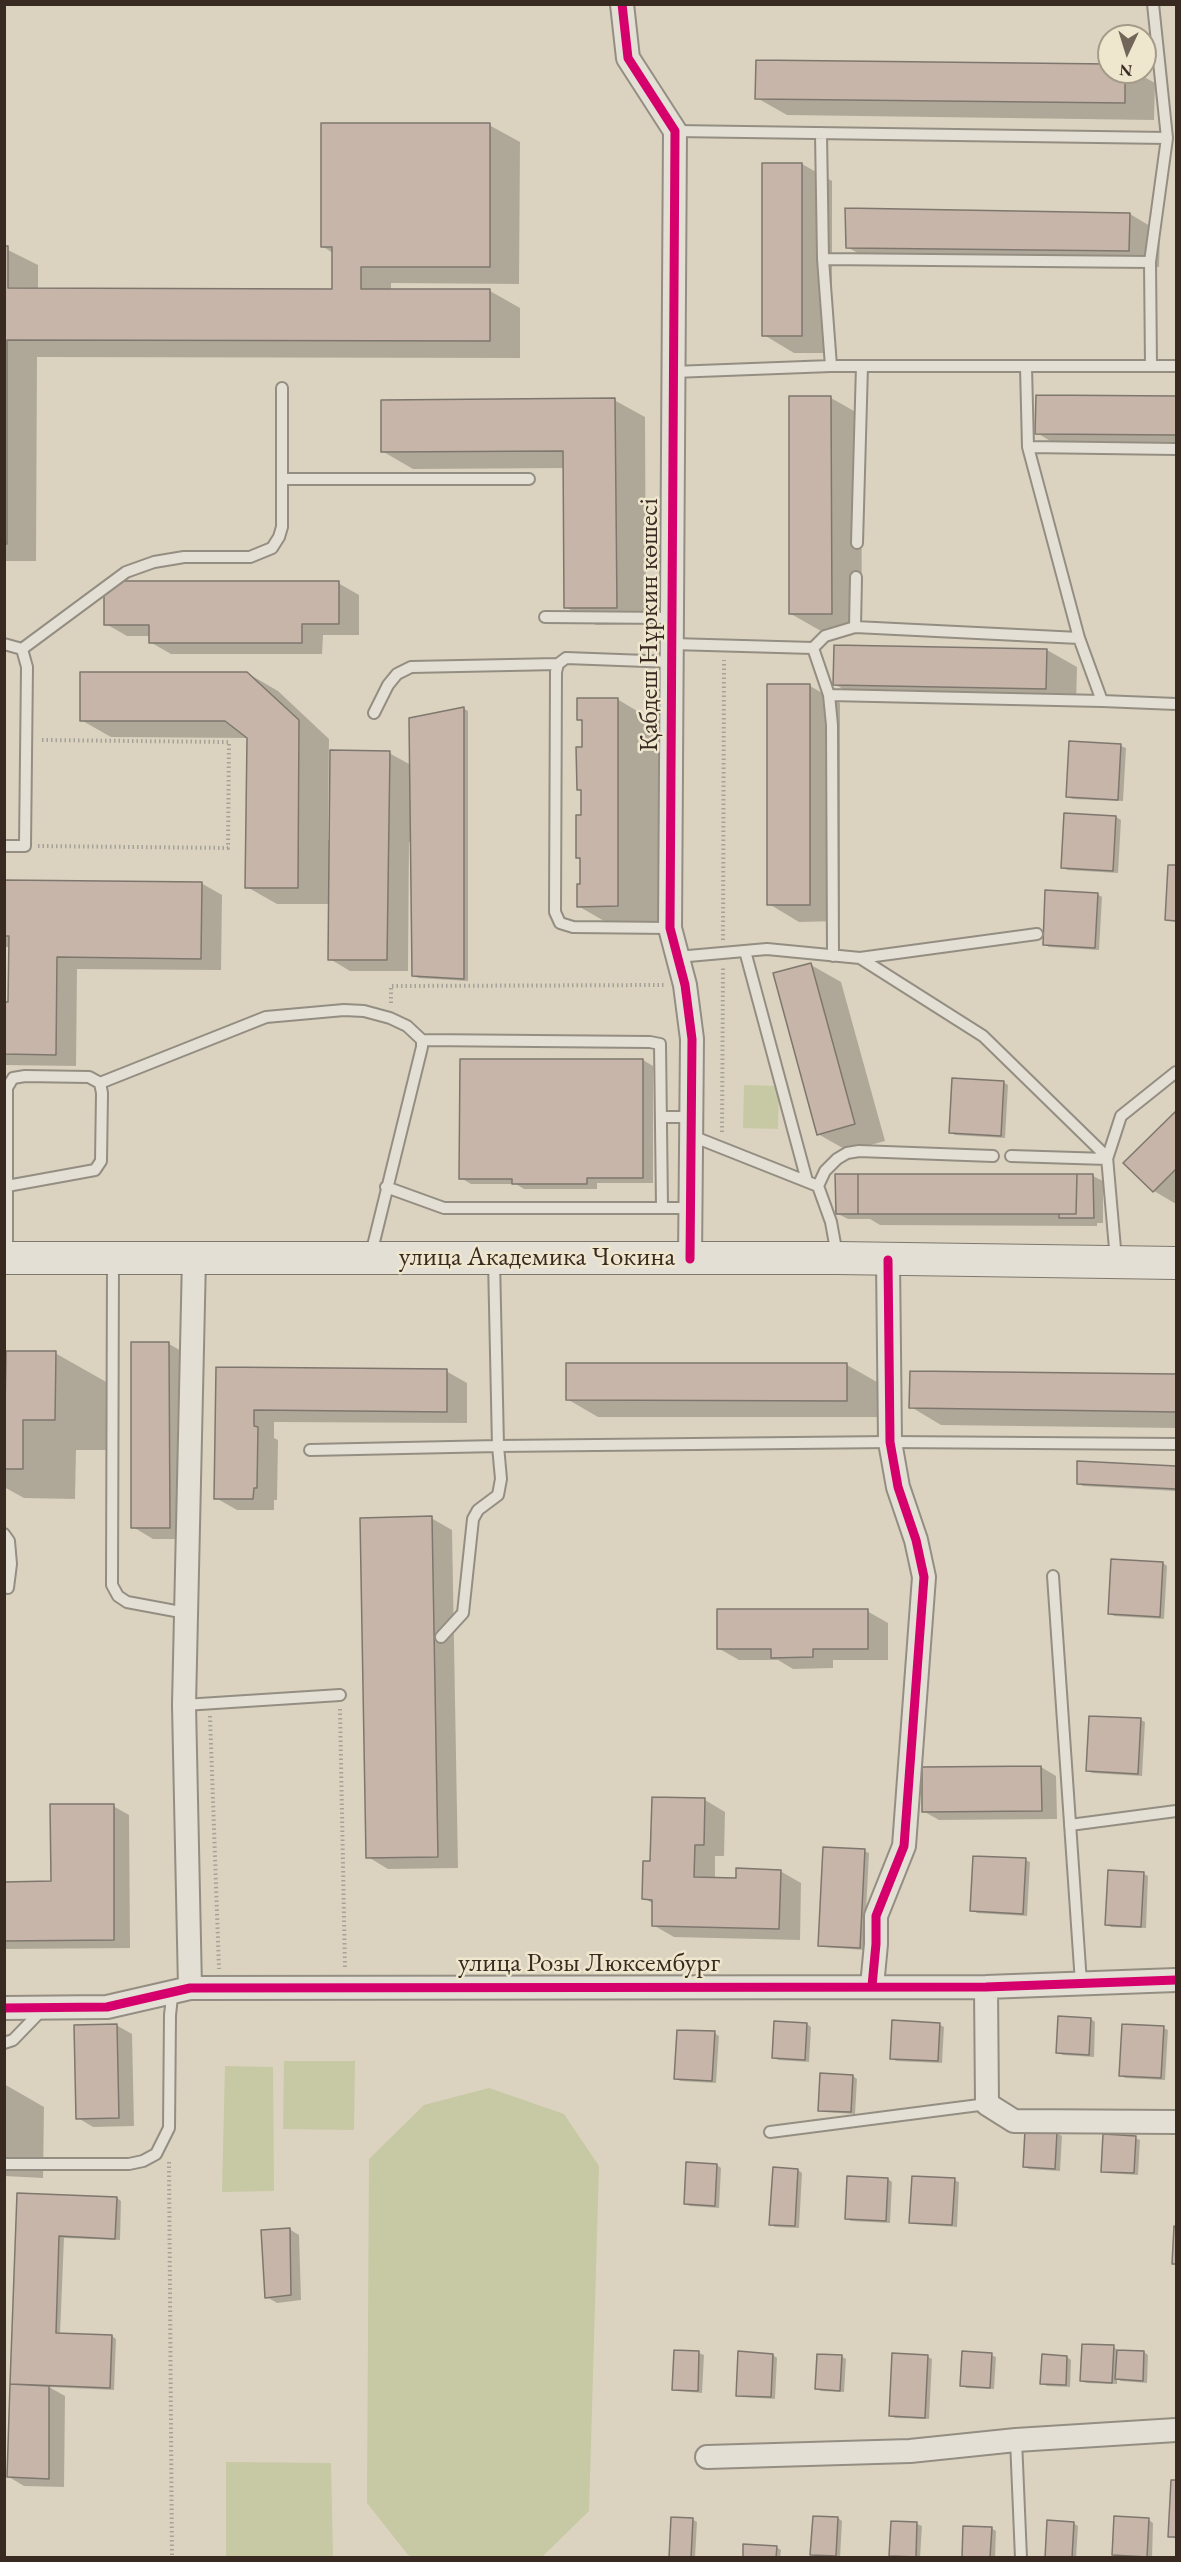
<!DOCTYPE html>
<html>
<head>
<meta charset="utf-8">
<style>
	body { margin:0 }
	#map { position:relative; width:1181px; height:2562px; overflow:hidden; background:#dbd3c0; font-family:"EB Garamond",serif }
	canvas { display:block }
	.frame { position:absolute; inset:0; border:6px solid #392a21; pointer-events:none }
	.north { position:absolute; left:1097px; top:24px; width:60px; height:60px; box-sizing:border-box; background:#efe6ce; border:2px solid #a69b89; border-radius:50%; rotate:184deg; font-size:16px; font-weight:700; line-height:24px; text-align:center; color:#392a21 }
	.north::after { content:''; display:block; margin:auto; width:21px; height:27px; background:#726559; clip-path:polygon(50% 0,100% 100%,50% 72%,0 100%) }
</style>
</head>
<body>
<div id="map">
<canvas width="1181" height="2562"></canvas>
<div class="frame"></div>
<div class="north">N</div>
</div>
<script>
const c = document.querySelector('canvas').getContext('2d');
c.lineJoin = 'round';
function fill(path, color) {
  c.fillStyle = color;
  c.fill(path, 'evenodd');
}
function shape(rows) {
  const path = new Path2D();
  for (const r of rows) {
    path.moveTo(r[0], r[1]);
    for (let i = 2; i < r.length; i += 2) path.lineTo(r[i], r[i + 1]);
  }
  return path;
}
function trace(path, color, width, dash) {
  c.strokeStyle = color;
  c.lineWidth = width;
  c.lineCap = dash ? 'butt' : 'round';
  c.setLineDash(dash || []);
  c.stroke(path);
}
function write(font, color, halo, rows, align = 'center') {
  c.font = font + ' "EB Garamond",serif';
  c.lineWidth = 5;
  c.setLineDash([]);
  c.textBaseline = 'middle';
  c.strokeStyle = halo;
  c.fillStyle = color;
  for (const [text, x, y, turn = 0] of rows) {
    c.save();
    c.translate(x, y);
    c.rotate((+turn || 0) * Math.PI / 180);
    c.textAlign = isNaN(turn) ? turn : align;
    if (halo) c.strokeText(text, 0, 0);
    c.fillText(text, 0, 0);
    c.restore();
  }
}
fill(shape([
	[744,1085,779,1086,778,1129,743,1128],
	[284,2061,355,2061,354,2130,283,2129],
	[225,2066,273,2067,274,2191,222,2192],
	[489,2088,564,2114,599,2166,589,2511,542,2557,414,2557,408,2555,367,2503,369,2159,424,2105],
	[226,2462,331,2463,333,2557,226,2557]
]), '#c7c8a4');
fill(shape([
	[1109,66,1109,72,1135,72,1155,83,1154,120,787,115,757,98],
	[489,125,520,142,519,284,391,283,391,290,490,291,520,308,520,358,37,357,36,561,4,561,4,248,38,265,38,290,333,290,333,253,322,246],
	[802,164,832,181,832,353,794,353,764,335],
	[1130,214,1160,232,1159,267,878,264,847,247],
	[1037,396,1176,397,1176,452,1067,451,1037,433],
	[831,398,861,415,862,631,821,631,791,614],
	[614,400,645,417,646,624,596,625,566,607,565,468,413,469,382,451],
	[338,583,359,595,359,635,323,635,322,654,171,654,150,642,150,636,127,636,106,624],
	[1047,650,1077,667,1076,705,865,701,834,684],
	[247,673,278,691,329,739,328,840,331,840,389,753,411,765,463,708,468,711,468,981,418,978,414,975,412,842,409,842,408,971,350,971,330,959,330,904,277,904,247,887,248,738,111,737,81,720],
	[810,686,840,703,840,921,799,922,769,904],
	[617,699,659,724,660,930,620,930,578,906,582,886,582,860,578,857,583,792,578,789,584,748,583,722,578,719],
	[1071,743,1121,746,1126,748,1123,801,1072,799,1068,796],
	[1066,815,1116,817,1121,820,1118,873,1067,870,1063,867],
	[1170,866,1176,867,1176,922,1167,919],
	[4,882,201,883,222,895,221,970,77,969,76,1066,4,1065,4,1003,10,1003,10,947,4,947],
	[1097,894,1102,897,1099,950,1049,947,1044,944],
	[811,965,841,982,885,1141,848,1151,818,1134],
	[643,1060,653,1066,653,1183,597,1183,597,1189,524,1189,516,1184,471,1184,461,1178],
	[1003,1082,1008,1085,1005,1138,955,1135,950,1132],
	[1176,1113,1176,1204,1154,1191,1125,1163],
	[837,1176,1093,1176,1103,1181,1103,1223,1097,1223,1097,1226,880,1225,870,1219,848,1219,838,1214],
	[132,1344,169,1344,190,1356,190,1539,153,1539,133,1527],
	[55,1353,108,1383,107,1450,76,1450,75,1499,24,1498,4,1487,4,1407],
	[847,1365,877,1382,877,1417,598,1417,567,1399],
	[217,1368,446,1371,467,1383,467,1423,274,1422,274,1438,278,1440,277,1500,274,1500,274,1510,237,1510,216,1498],
	[911,1372,1176,1376,1176,1428,941,1425,911,1407],
	[1079,1462,1176,1467,1176,1491,1083,1486,1079,1484],
	[431,1518,452,1530,458,1868,388,1869,368,1857],
	[1163,1563,1167,1566,1164,1619,1114,1616,1109,1613],
	[867,1611,888,1623,888,1660,833,1660,833,1668,793,1669,778,1660,739,1660,718,1648],
	[1141,1720,1145,1722,1142,1776,1092,1773,1088,1770],
	[1041,1767,1056,1776,1057,1819,939,1820,923,1811],
	[705,1800,725,1812,724,1856,715,1856,715,1879,737,1879,780,1871,801,1883,800,1940,674,1937,653,1925,654,1904,644,1898,652,1863],
	[113,1806,129,1815,130,1948,4,1949,4,1883,52,1883],
	[864,1851,869,1853,864,1950,824,1947,819,1945],
	[1025,1860,1030,1862,1027,1916,977,1913,972,1910],
	[1109,1872,1144,1874,1148,1876,1146,1928,1111,1927,1106,1924],
	[1091,2019,1095,2022,1094,2057,1063,2055,1058,2053],
	[807,2024,811,2027,809,2062,778,2060,774,2057],
	[116,2025,132,2034,134,2126,93,2127,78,2118],
	[940,2025,944,2027,942,2063,896,2061,892,2058],
	[1163,2028,1168,2030,1165,2080,1125,2078,1121,2075],
	[714,2033,719,2036,716,2083,680,2081,676,2078],
	[853,2076,857,2079,855,2114,824,2112,819,2110],
	[4,2084,44,2107,43,2178,4,2176],
	[1026,2131,1057,2133,1062,2136,1060,2171,1029,2169,1024,2166],
	[1135,2138,1140,2140,1138,2175,1107,2173,1102,2171],
	[717,2165,721,2168,719,2208,690,2206,685,2204],
	[774,2169,798,2170,802,2173,799,2228,775,2227,771,2224],
	[888,2179,892,2182,890,2223,851,2221,846,2218],
	[954,2180,959,2182,957,2227,915,2224,911,2222],
	[19,2194,117,2198,121,2201,120,2240,64,2238,60,2334,112,2336,116,2339,114,2390,49,2387,65,2396,64,2487,24,2486,9,2477],
	[1175,2228,1176,2228,1176,2265,1173,2263],
	[289,2229,299,2235,301,2300,277,2303,267,2297],
	[1083,2345,1114,2347,1118,2351,1144,2352,1148,2355,1147,2383,1121,2381,1117,2379,1117,2384,1086,2383,1081,2380],
	[676,2352,699,2353,704,2355,702,2393,678,2391,674,2389],
	[773,2355,777,2358,775,2399,742,2397,737,2395],
	[991,2355,996,2357,994,2389,966,2388,962,2385],
	[841,2356,846,2359,844,2392,821,2391,817,2388],
	[928,2357,932,2359,929,2419,895,2418,890,2415],
	[1067,2357,1071,2360,1070,2387,1047,2386,1042,2383],
	[1172,2482,1176,2482,1176,2539,1169,2536],
	[838,2518,842,2521,840,2558,817,2557,812,2554],
	[1116,2518,1149,2520,1153,2523,1152,2558,1118,2557,1114,2554],
	[692,2519,697,2522,695,2558,671,2558],
	[892,2522,917,2524,922,2526,920,2558,895,2558,890,2555],
	[1073,2523,1078,2526,1076,2558,1046,2558],
	[991,2528,996,2531,995,2558,963,2556],
	[776,2547,781,2550,780,2558,744,2558]
]), '#0003');
const building = shape([
	[756,60,1109,64,1109,72,1125,72,1125,103,755,99,756,60],
	[321,123,490,123,490,267,361,267,361,289,490,289,490,341,7,340,7,544,4,544,4,246,8,246,8,288,332,289,332,247,321,247,321,123],
	[762,163,802,163,802,336,762,336,762,163],
	[845,208,1130,213,1129,251,846,248,845,208],
	[1036,395,1176,396,1176,435,1035,434,1036,395],
	[789,396,831,396,832,614,789,614,789,396],
	[615,398,617,608,564,608,563,451,381,452,381,400,615,398],
	[119,581,339,581,339,624,302,624,302,643,149,643,149,625,104,625,104,594,119,581],
	[834,645,1047,649,1046,689,833,685,834,645],
	[80,672,247,672,299,720,298,888,245,888,247,738,225,721,80,721,80,672],
	[767,684,810,684,810,905,767,905,767,684],
	[577,698,618,698,618,906,577,907,577,884,580,884,580,858,576,858,576,815,581,815,581,790,577,790,576,747,582,747,582,720,577,720,577,698],
	[464,707,464,979,412,976,409,718,464,707],
	[1069,741,1121,744,1118,800,1066,797,1069,741],
	[330,750,390,751,387,960,328,960,330,750],
	[1064,813,1116,816,1113,871,1061,868,1064,813],
	[1168,865,1176,865,1176,921,1165,920,1168,865],
	[4,880,202,882,201,959,57,957,56,1055,4,1054,4,1002,8,1002,9,936,4,936,4,880],
	[1045,890,1098,893,1095,948,1043,945,1045,890],
	[811,963,855,1124,817,1135,773,973,811,963],
	[460,1059,643,1059,643,1178,587,1178,587,1184,512,1184,512,1179,459,1179,460,1059],
	[952,1078,1004,1081,1001,1136,949,1133,952,1078],
	[1176,1111,1176,1169,1153,1192,1123,1163,1176,1111],
	[835,1174,858,1174,858,1214,836,1214,835,1174],
	[858,1174,1077,1174,1076,1214,858,1214,858,1174],
	[1077,1174,1093,1174,1094,1218,1059,1218,1059,1214,1076,1214,1077,1174],
	[131,1342,169,1342,170,1528,131,1528,131,1342],
	[6,1351,56,1351,55,1420,23,1420,23,1469,4,1469,6,1351],
	[566,1363,847,1363,847,1401,566,1400,566,1363],
	[216,1367,447,1369,447,1412,254,1410,254,1426,258,1427,257,1488,254,1488,253,1499,214,1499,216,1367],
	[910,1371,1176,1374,1176,1412,909,1408,910,1371],
	[1077,1461,1176,1466,1176,1489,1077,1484,1077,1461],
	[432,1516,438,1857,366,1858,360,1518,432,1516],
	[1111,1559,1163,1562,1160,1617,1108,1614,1111,1559],
	[717,1609,868,1609,868,1649,813,1649,813,1657,771,1658,771,1649,717,1649,717,1609],
	[1089,1716,1141,1718,1138,1774,1086,1771,1089,1716],
	[1041,1766,1042,1811,922,1812,922,1767,1041,1766],
	[652,1797,705,1798,704,1845,695,1845,694,1877,736,1878,736,1868,781,1870,779,1929,652,1926,652,1900,642,1899,643,1861,650,1861,652,1797],
	[50,1804,114,1804,114,1940,4,1941,4,1882,51,1881,50,1804],
	[823,1847,865,1849,860,1948,818,1946,823,1847],
	[973,1856,1026,1858,1023,1914,970,1911,973,1856],
	[1108,1870,1144,1872,1141,1927,1105,1925,1108,1870],
	[1058,2016,1091,2018,1089,2055,1056,2053,1058,2016],
	[892,2020,940,2023,938,2061,890,2059,892,2020],
	[774,2021,807,2023,805,2060,772,2058,774,2021],
	[117,2024,119,2118,76,2119,74,2025,117,2024],
	[1122,2024,1164,2026,1161,2078,1119,2076,1122,2024],
	[677,2030,715,2031,712,2081,674,2079,677,2030],
	[820,2073,853,2075,851,2112,818,2111,820,2073],
	[1025,2130,1057,2132,1055,2169,1023,2167,1025,2130],
	[1103,2134,1136,2136,1134,2173,1101,2172,1103,2134],
	[686,2162,717,2164,715,2206,684,2204,686,2162],
	[773,2167,798,2169,795,2226,769,2225,773,2167],
	[847,2176,888,2178,886,2221,845,2219,847,2176],
	[912,2176,955,2178,952,2225,909,2223,912,2176],
	[17,2193,117,2197,115,2239,59,2236,56,2333,112,2335,110,2388,10,2384,17,2193],
	[1174,2226,1176,2227,1176,2264,1172,2264,1174,2226],
	[290,2228,291,2295,265,2298,261,2230,290,2228],
	[1082,2344,1114,2345,1112,2383,1080,2381,1082,2344],
	[674,2350,699,2351,698,2391,672,2390,674,2350],
	[1117,2350,1144,2351,1143,2381,1115,2379,1117,2350],
	[738,2351,773,2354,771,2397,736,2396,738,2351],
	[962,2351,992,2353,990,2388,960,2386,962,2351],
	[892,2353,928,2355,925,2418,889,2416,892,2353],
	[817,2354,842,2355,840,2391,815,2389,817,2354],
	[1042,2354,1067,2356,1066,2385,1040,2384,1042,2354],
	[10,2384,49,2386,49,2479,7,2477,10,2384],
	[1171,2480,1176,2480,1176,2537,1168,2537,1171,2480],
	[813,2516,838,2517,836,2556,810,2555,813,2516],
	[1114,2516,1149,2518,1147,2557,1112,2555,1114,2516],
	[671,2517,693,2518,691,2558,669,2558,671,2517],
	[1047,2520,1074,2522,1072,2558,1045,2558,1047,2520],
	[891,2521,917,2522,916,2557,889,2556,891,2521],
	[963,2526,992,2527,990,2558,962,2557,963,2526],
	[743,2544,777,2546,776,2558,743,2558,743,2544]
]);
fill(building, '#c6b5a8');
trace(building, '#7e776d', 1.5);
const lane = shape([
	[675,131,1167,138,1153,4],
	[821,133,823,259,1150,262],
	[823,259,831,366],
	[1151,366,1150,262,1167,138],
	[1026,367,1028,447,1079,638],
	[673,372,831,366,1176,366],
	[1028,447,1176,449],
	[282,479,529,479],
	[857,543,862,366],
	[545,617,673,618],
	[855,627,856,577],
	[4,644,22,649,27,667,25,846,4,846],
	[673,644,813,648,829,695,832,725,833,956],
	[813,648,825,636,855,627,1079,638,1102,701,1176,704],
	[22,649,126,572,154,562,184,557,250,557,272,548,279,537,282,527,282,388],
	[829,695,1102,701],
	[374,713,388,685,397,674,411,667,558,664],
	[670,928,573,927,560,923,555,912,556,672,558,664,566,658,673,662],
	[745,951,807,1181],
	[677,957,767,949,860,958,983,1036,1107,1157,1116,1260],
	[860,958,1037,934],
	[422,1040,650,1042,660,1044,662,1207],
	[100,1083,266,1017,344,1010,364,1011,390,1018,407,1026,422,1040,422,1047,371,1254],
	[662,1117,692,1117],
	[692,1136,818,1186,831,1222,837,1255],
	[1011,1156,1107,1159,1121,1116,1176,1072],
	[7,1186,95,1170,101,1161,102,1093,100,1083,89,1077,25,1076,13,1078,7,1088,7,1254],
	[818,1186,825,1171,837,1159,847,1153,859,1151,993,1156],
	[386,1187,444,1208,690,1208],
	[113,1261,112,1585,118,1596,127,1602,186,1613],
	[310,1450,498,1446,494,1260],
	[4,1534,9,1541,11,1564,8,1588],
	[1053,1576,1081,1983],
	[441,1637,463,1613,473,1519,478,1510,498,1495,501,1479,498,1446,890,1442,1176,1444],
	[184,1705,340,1695],
	[1070,1825,1176,1811],
	[4,2043,13,2040,42,2010],
	[770,2132,987,2104],
	[4,2164,129,2164,143,2161,156,2154,169,2128,170,2015,172,1997,179,1993],
	[1016,2440,1021,2558]
]);
const street = shape([
	[622,4,628,58,675,131,670,928,685,985,692,1039,690,1259],
	[872,1986,876,1944,876,1916,904,1846,924,1577,916,1540,898,1487,890,1442,888,1260],
	[986,1987,987,2104,1014,2121,1176,2122],
	[190,1988,184,1705,194,1258],
	[4,2008,107,2007,190,1988,986,1987,1176,1980],
	[707,2457,910,2451,1016,2440,1176,2430]
]);
const secondary = shape([
	[4,1258,837,1258,1176,1263]
]);
trace(lane, '#948e82', 14);
trace(street, '#948e82', 26);
trace(secondary, '#7e776d', 34);
trace(shape([
	[38,846,228,848,229,742,41,740],
	[723,940,724,660],
	[391,1003,391,986,664,985],
	[722,1132,723,966],
	[340,1709,345,1969],
	[210,1716,219,1969],
	[169,2162,172,2558]
]), '#a6a299', 4, [1.5, 3]);
trace(lane, '#e3dfd5', 10);
trace(street, '#e3dfd5', 22);
trace(secondary, '#e3dfd5', 32);
trace(shape([
	[622,4,628,58,675,131,670,928,685,985,692,1039,690,1259],
	[872,1986,876,1944,876,1916,904,1846,924,1577,916,1540,898,1487,890,1442,888,1260],
	[4,2008,107,2007,190,1988,986,1987,1176,1980]
]), '#d6006c', 9);
write('27px', '#392a21', '#efe6ce', [
	["Қабдеш Нұркин көшесі",650,625,-90],
	["улица Академика Чокина",537,1258],
	["улица Розы Люксембург",589,1964]
]);
</script>
</body>
</html>
